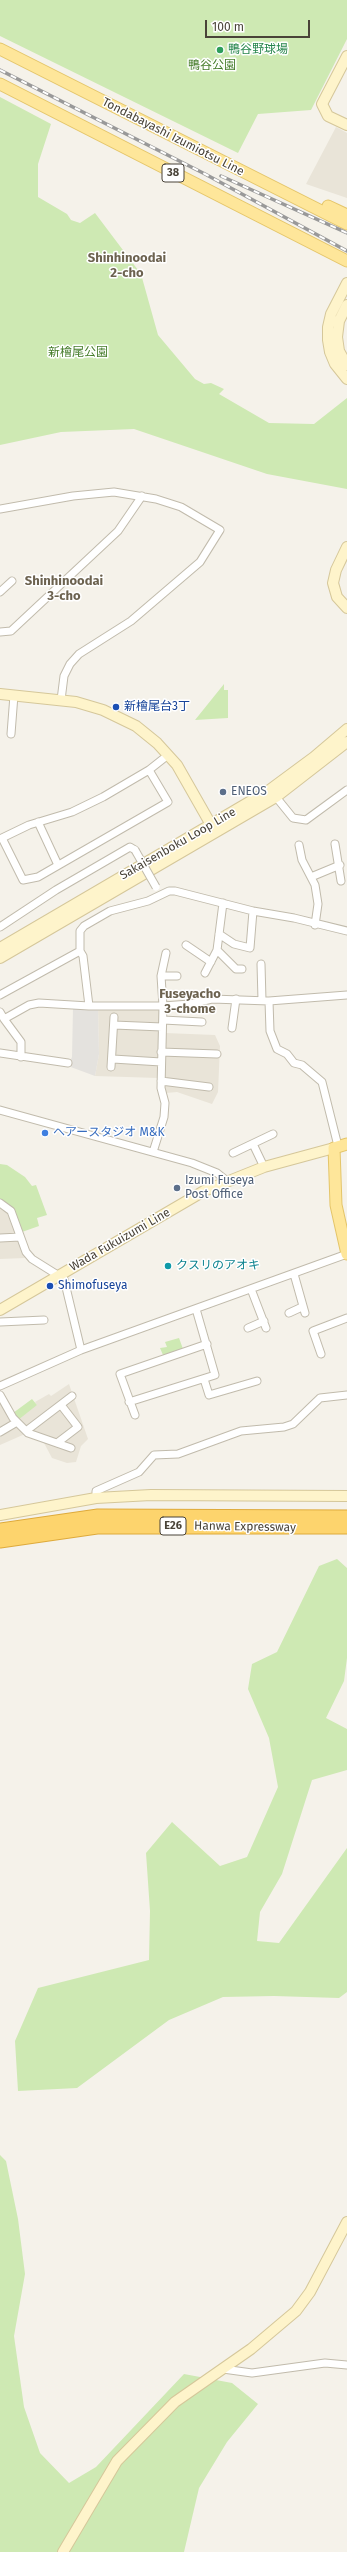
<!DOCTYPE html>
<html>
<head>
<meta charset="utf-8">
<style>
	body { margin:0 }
	#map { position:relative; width:347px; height:2552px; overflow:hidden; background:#f5f2ea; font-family:"Fira Sans",sans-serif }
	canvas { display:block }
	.scale { position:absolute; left:205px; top:20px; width:105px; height:18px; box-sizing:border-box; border:2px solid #494338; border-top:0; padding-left:5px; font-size:12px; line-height:14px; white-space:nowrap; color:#494338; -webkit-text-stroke:3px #fff; paint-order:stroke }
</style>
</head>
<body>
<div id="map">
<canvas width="347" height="2552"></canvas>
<div class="scale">100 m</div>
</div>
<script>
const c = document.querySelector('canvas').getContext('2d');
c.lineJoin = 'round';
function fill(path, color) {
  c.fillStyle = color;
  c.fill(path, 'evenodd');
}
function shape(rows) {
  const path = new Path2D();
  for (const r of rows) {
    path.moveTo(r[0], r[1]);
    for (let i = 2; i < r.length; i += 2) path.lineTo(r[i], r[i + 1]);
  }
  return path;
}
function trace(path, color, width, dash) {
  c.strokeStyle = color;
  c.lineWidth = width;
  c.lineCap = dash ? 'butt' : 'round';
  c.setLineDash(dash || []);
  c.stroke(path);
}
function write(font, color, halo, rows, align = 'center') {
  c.font = font + ' "Fira Sans","Noto Sans JP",sans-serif';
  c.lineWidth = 3;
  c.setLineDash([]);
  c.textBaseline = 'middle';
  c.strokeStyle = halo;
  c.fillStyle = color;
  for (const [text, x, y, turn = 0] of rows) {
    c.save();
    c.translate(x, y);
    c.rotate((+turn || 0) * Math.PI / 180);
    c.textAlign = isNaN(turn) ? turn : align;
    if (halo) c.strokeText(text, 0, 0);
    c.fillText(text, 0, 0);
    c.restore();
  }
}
fill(shape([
	[336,127,347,133,347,198,306,184],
	[98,1008,157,1009,160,1011,158,1078,95,1076,99,1054],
	[165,1033,215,1035,220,1046,218,1092,212,1104,177,1092,166,1093,163,1089],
	[0,1206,6,1210,25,1258,0,1259],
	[69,1384,88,1439,81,1446,76,1462,67,1463,52,1458,44,1443,25,1434,0,1445,0,1400,8,1415,37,1405,35,1402,49,1394,51,1396]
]), '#e9e4d8');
fill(shape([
	[0,0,347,0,347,39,311,110,258,114,238,153,0,36],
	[0,97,51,124,38,164,38,197,67,214,71,220,80,223,95,213,141,274,158,335,195,379,204,384,211,383,224,389,219,394,269,423,314,424,347,398,347,489,267,474,134,429,61,432,0,445],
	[224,684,224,690,228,690,228,718,195,720],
	[0,1164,7,1165,25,1177,32,1186,36,1185,47,1215,37,1218,39,1226,22,1232,0,1201],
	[179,1338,183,1349,163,1355,160,1348,167,1347,165,1342],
	[32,1399,37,1405,18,1420,13,1413],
	[337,1559,347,1568,347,1658,344,1681,326,1718,347,1729,347,1770,312,1780,282,1874,260,1912,257,1941,279,1943,347,1848,347,1992,339,1998,274,1996,223,1997,169,2020,77,2088,18,2091,15,2041,38,1988,149,1960,150,1911,146,1853,172,1822,220,1866,247,1857,278,1787,269,1738,248,1689,252,1664,277,1652,319,1566],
	[0,2155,6,2161,18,2219,25,2274,14,2336,24,2407,40,2453,69,2483,96,2467,184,2374,232,2383,258,2404,227,2442,199,2488,184,2552,0,2552]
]), '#cee9b3');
fill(shape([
	[73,1008,98,1008,99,1054,95,1076,68,1066,72,1057]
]), '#e4e2de');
const street = shape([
	[0,509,73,496,114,492,156,499,181,507,220,530,200,562,131,621,79,654,70,664,64,676,61,700],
	[0,592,12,581],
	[0,632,11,631,118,531,142,496],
	[11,734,14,695],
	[149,770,168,802,38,877,23,880,2,838,29,825,72,812,103,797,149,770,168,755],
	[276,797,293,818,306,820,347,790],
	[38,822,58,865],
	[335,844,341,881],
	[299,845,302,860,315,885,318,904,315,925],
	[311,877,340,865],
	[0,927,56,890,130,847,135,850],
	[219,934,234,944,250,948,253,911],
	[186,945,211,962],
	[217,950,236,969,242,969],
	[80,951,83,956,89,1006],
	[261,964,262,1000],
	[205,973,217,950,223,903],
	[161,976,177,976],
	[0,995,80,951,80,931,84,926,110,911,148,901,169,891,175,891,253,911,294,918,347,931],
	[269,1001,270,1031,277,1049,287,1054,294,1063,302,1065,322,1082,338,1146],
	[0,1012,4,1019,29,1005,39,1003,89,1006,163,1006,190,1004,212,999,269,1001,347,995],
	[4,1019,21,1042,21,1057],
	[163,1020,202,1022],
	[114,1025,162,1027],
	[232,1028,236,999],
	[161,1052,217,1054],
	[0,1053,68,1063],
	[113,1059,161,1062],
	[111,1067,114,1017],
	[161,1081,209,1087],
	[0,1110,192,1163,217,1173,227,1181],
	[253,1144,264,1167],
	[153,1152,164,1117,165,1103,161,1088,163,1006,161,976,166,953],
	[233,1153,273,1134],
	[0,1203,11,1211,26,1252,32,1259,64,1279,81,1350],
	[0,1238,20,1237],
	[294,1274,305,1313],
	[251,1289,266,1328],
	[289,1313,302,1307],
	[0,1322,44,1320],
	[248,1328,264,1321],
	[321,1354,313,1331,347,1318],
	[204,1379,209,1395,257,1381],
	[0,1386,81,1350,347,1254],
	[0,1395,13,1418,28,1433,71,1448],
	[129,1402,215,1375,196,1309],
	[135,1415,120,1374,207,1344],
	[26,1431,72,1396],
	[0,1432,17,1422],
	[57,1443,78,1427,61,1405],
	[96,1498,96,1491,139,1472,154,1455,178,1454,241,1431,284,1427,293,1424,320,1398,347,1395],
	[223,2369,252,2373,325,2363,347,2365]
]);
const secondary = shape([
	[347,56,322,104,328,116,347,125],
	[347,283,331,314,328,327,328,340,330,352,335,364,347,379],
	[347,305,339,321,337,337,339,351,347,365],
	[347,547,336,570,333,583,337,597,347,608],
	[0,694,76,702,103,710,136,726,157,743,177,765,214,830],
	[0,948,268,791,314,757,347,729],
	[0,958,276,797,347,742],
	[0,1310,204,1191,264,1167,334,1148],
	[0,1515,96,1498,151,1495,347,1496],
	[63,2552,117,2461,175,2402,251,2349,296,2311,310,2292,347,2222]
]);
const primary = shape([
	[0,49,347,224],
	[0,84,347,261],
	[328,206,347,215],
	[347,1144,334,1148,336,1205,347,1254]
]);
const highway = shape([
	[0,1530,98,1516,347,1517],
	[0,1541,97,1527,347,1527]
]);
trace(street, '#c1bbac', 9);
trace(secondary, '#d5c79a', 12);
trace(primary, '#e4c569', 13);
trace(highway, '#deaa3b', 15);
trace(street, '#fff', 7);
trace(secondary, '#fef4cb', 10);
trace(primary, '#fee69a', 11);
trace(highway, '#fdd46d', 13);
const rail = shape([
	[0,70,205,174,347,251],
	[221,176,347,233]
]);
trace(rail, '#999', 3.5);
trace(rail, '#fff', 2, [6]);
const streetBridge = shape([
	[135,850,156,887]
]);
trace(streetBridge, '#c1bbac', 9, []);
trace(streetBridge, '#fff', 7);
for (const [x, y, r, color] of [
	[220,50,4,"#2e9e5b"],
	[116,707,4,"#1a4fb4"],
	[223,792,4,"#5c6f8a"],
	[45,1133,4,"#3f7fe0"],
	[177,1188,4,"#5c6f8a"],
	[168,1266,4,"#0f9aa8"],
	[50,1286,4,"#1a4fb4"]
]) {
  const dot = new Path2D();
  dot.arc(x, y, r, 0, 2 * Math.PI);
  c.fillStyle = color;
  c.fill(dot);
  trace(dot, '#fff', 1.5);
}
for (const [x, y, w] of [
	[173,173,22],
	[173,1526,26]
]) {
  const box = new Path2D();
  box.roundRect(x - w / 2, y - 9, w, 18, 3);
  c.fillStyle = '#fff';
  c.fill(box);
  trace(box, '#494338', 1);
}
write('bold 11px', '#494338', null, [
	["38",173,173],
	["E26",173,1526]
]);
write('12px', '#27864d', '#fff', [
	["鴨谷野球場",228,50]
], 'left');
write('12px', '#457c2a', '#fff', [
	["鴨谷公園",212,66],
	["新檜尾公園",78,353]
]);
write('12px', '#494338', '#fff', [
	["Tondabayashi Izumiotsu Line",173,137,27],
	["Sakaisenboku Loop Line",178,844,-30],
	["Wada Fukuizumi Line",120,1240,-30],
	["Hanwa Expressway",245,1527,1]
]);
write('12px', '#164399', '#fff', [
	["新檜尾台3丁",124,707],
	["Shimofuseya",58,1286]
], 'left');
write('12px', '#4e5e75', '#fff', [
	["ENEOS",231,792],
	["Izumi Fuseya",185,1181],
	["Post Office",185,1195]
], 'left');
write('12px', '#366cbe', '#fff', [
	["ヘアースタジオ M&K",53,1133]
], 'left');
write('12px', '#0d838f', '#fff', [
	["クスリのアオキ",176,1266]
], 'left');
write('bold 13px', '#6c624f', '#fff', [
	["Shinhinoodai",127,258],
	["2-cho",127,273],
	["Shinhinoodai",64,581],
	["3-cho",64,596],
	["Fuseyacho",190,994],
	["3-chome",190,1009]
]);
</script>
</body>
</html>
